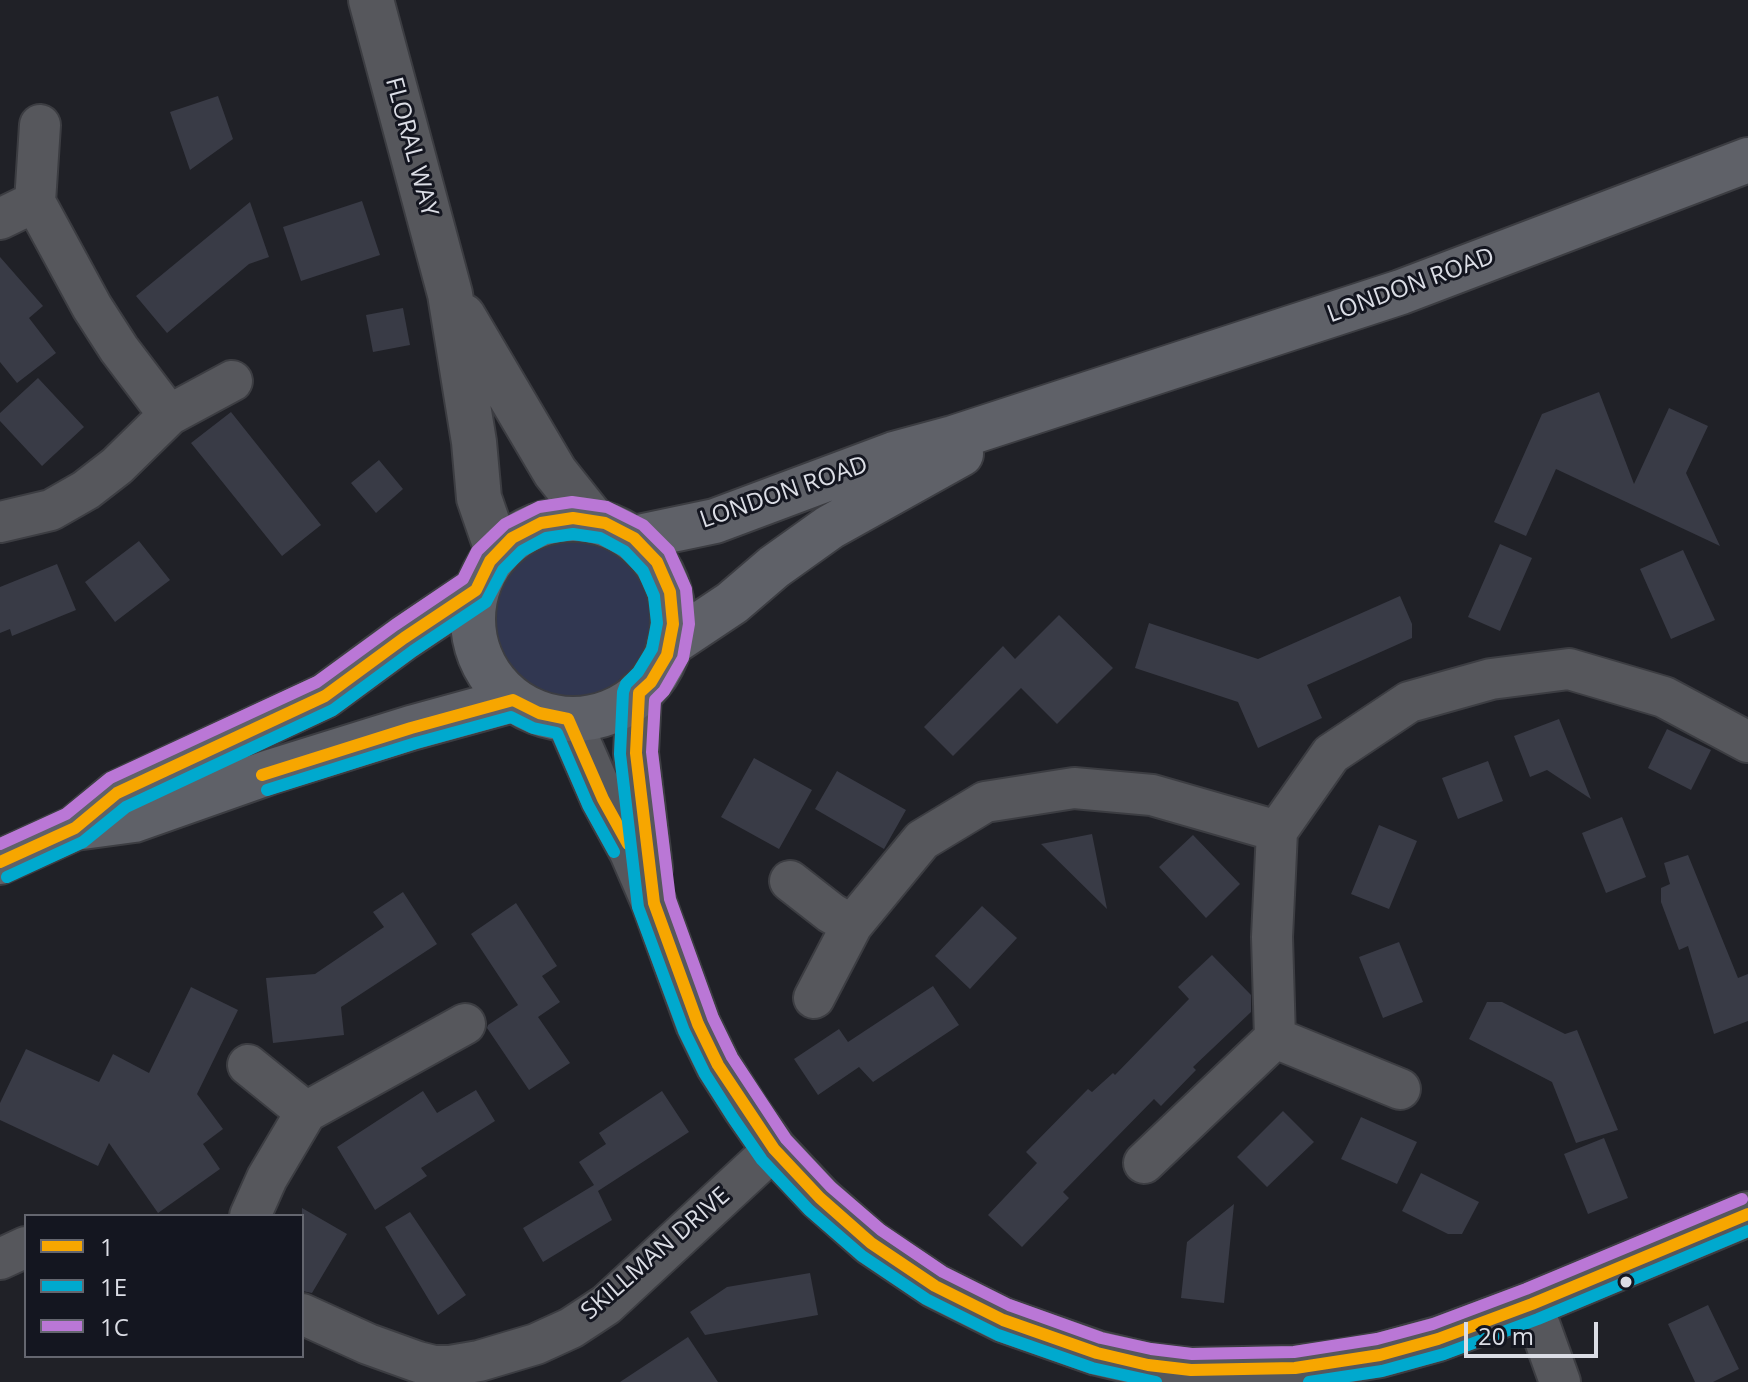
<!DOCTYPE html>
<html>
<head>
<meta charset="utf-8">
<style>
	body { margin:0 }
	#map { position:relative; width:1748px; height:1382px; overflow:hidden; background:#202127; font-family:"Open Sans",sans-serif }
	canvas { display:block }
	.legend { position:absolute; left:24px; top:1214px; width:280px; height:144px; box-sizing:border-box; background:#141620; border:2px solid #64666f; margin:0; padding:10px 14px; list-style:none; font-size:24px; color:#dbdde5 }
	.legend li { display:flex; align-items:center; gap:16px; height:40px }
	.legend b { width:40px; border:2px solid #64666f }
	.scale { position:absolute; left:1464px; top:1322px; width:134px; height:36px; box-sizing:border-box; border:4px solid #dbdde5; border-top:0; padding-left:10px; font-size:24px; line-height:28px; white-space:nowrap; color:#dbdde5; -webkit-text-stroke:6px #141620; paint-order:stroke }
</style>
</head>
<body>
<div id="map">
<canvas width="1748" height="1382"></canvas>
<ul class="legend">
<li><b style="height:10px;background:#f7a600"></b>1</li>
<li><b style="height:10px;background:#00a9ce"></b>1E</li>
<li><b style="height:10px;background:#ba77d6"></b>1C</li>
</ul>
<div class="scale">20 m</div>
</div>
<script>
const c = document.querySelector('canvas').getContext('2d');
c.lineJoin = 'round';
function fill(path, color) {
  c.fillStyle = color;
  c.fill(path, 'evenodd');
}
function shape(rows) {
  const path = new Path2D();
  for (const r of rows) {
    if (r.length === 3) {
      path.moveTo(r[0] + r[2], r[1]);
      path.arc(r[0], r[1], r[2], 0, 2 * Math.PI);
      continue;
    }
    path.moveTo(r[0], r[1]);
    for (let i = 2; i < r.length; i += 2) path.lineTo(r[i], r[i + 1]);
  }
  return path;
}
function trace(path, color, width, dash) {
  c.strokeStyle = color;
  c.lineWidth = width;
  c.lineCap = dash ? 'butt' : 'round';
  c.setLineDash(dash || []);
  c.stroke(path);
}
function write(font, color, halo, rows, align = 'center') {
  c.font = font + ' "Open Sans",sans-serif';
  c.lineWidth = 6;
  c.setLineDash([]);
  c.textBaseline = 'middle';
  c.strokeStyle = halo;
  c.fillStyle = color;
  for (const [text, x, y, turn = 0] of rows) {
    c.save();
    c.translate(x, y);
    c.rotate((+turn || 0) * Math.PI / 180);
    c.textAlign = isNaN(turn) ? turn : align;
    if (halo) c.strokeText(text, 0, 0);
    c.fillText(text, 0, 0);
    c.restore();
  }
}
fill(shape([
	[575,619,81]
]), '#313751');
fill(shape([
	[218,96,233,139,190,170,170,112],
	[362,201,380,255,301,281,283,227],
	[250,202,269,257,249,264,167,333,136,296],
	[0,257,43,306,29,318,56,353,17,383,0,362],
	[403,308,410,345,373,352,366,315],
	[38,378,84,427,42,466,0,421,0,413],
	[1599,392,1634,484,1669,408,1708,426,1686,473,1720,546,1556,469,1526,536,1494,522,1542,414],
	[231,412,321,525,282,556,191,443],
	[379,460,403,489,376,513,351,483],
	[139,541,170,580,115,622,85,582],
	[1500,544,1532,558,1500,631,1468,617],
	[1683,550,1715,620,1671,639,1640,569],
	[57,564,76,610,12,636,10,629,0,633,0,587],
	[1400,596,1412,624,1412,638,1307,685,1322,718,1258,748,1238,702,1135,668,1149,623,1258,659],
	[1059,615,1113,668,1057,724,1021,688,953,756,924,727,1003,646,1015,659],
	[1559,719,1591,799,1547,770,1530,777,1514,736],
	[1667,729,1711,750,1691,790,1648,768],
	[754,758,812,790,779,849,721,817],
	[1488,761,1503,801,1458,819,1442,778],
	[837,771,906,810,884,849,815,809],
	[1622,817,1646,877,1606,893,1582,833],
	[1379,825,1417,841,1389,909,1351,894],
	[1092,834,1107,909,1041,844],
	[1193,835,1240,884,1206,918,1159,867],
	[1688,855,1738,978,1748,974,1748,1021,1714,1034,1688,946,1679,950,1661,902,1661,888,1670,884,1664,863],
	[403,892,437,944,341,1007,344,1035,273,1043,266,978,315,974,384,927,373,912],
	[516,903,557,966,542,976,560,1002,538,1017,570,1063,529,1090,487,1028,488,1025,518,1005,471,934],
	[982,906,1017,938,970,989,935,956],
	[1399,942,1423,1002,1383,1018,1359,957],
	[1212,955,1251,995,1251,1012,1193,1067,1196,1070,1161,1106,1154,1099,1063,1192,1069,1198,1022,1247,988,1215,1037,1163,1026,1152,1088,1089,1092,1092,1113,1073,1115,1075,1189,999,1178,987],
	[933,986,959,1025,873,1082,859,1067,818,1095,794,1059,839,1029,848,1042],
	[191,987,238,1010,197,1094,223,1129,203,1144,220,1169,158,1213,109,1143,98,1166,0,1120,0,1103,26,1049,99,1082,113,1054,149,1073],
	[1487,1002,1502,1002,1565,1034,1577,1030,1618,1130,1576,1143,1552,1082,1469,1039],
	[476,1090,495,1121,421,1168,427,1176,375,1210,337,1147,423,1091,437,1113],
	[662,1091,689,1132,598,1191,612,1220,543,1262,523,1228,594,1185,579,1162,606,1144,599,1133],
	[1283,1111,1314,1142,1267,1187,1237,1157],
	[1361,1117,1417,1142,1397,1184,1341,1159],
	[1604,1138,1628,1198,1588,1214,1564,1154],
	[1421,1173,1479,1202,1462,1234,1448,1234,1402,1211],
	[1234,1204,1224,1303,1181,1298,1187,1242],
	[302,1208,347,1234,312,1293,302,1291],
	[410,1212,466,1295,438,1315,385,1227],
	[810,1273,818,1315,705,1335,690,1312,727,1287],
	[1708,1305,1739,1369,1713,1382,1695,1382,1668,1324],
	[688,1337,718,1382,620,1382]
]), '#393b46');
const street = shape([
	[40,125,35,202,92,307,119,349,169,415],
	[0,219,35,202],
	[0,522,51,510,86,490,117,466,169,415,232,381],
	[790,881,831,913,852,925],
	[814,998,852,925,922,840,985,802,1074,788,1152,795,1277,831],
	[1275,1038,1400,1089],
	[248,1065,306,1112],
	[1144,1163,1275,1038,1272,937,1277,831,1331,754,1409,702,1491,679,1569,669,1664,697,1748,742],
	[250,1216,267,1178,306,1112,465,1024],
	[0,1259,26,1247],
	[1532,1304,1560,1382],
	[302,1314,368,1344,418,1362,434,1366,450,1366,479,1361,536,1344,571,1328,606,1305,774,1149]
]);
const secondary = shape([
	[371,0,450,294,474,442,479,498,498,553],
	[463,316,555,472,594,521],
	[639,693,636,753,650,868],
	[568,719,603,799,632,852,654,903,698,1024,718,1065,746,1109,774,1149,820,1198,871,1243,935,1286,1003,1320,1097,1353,1148,1365,1191,1370,1295,1368,1338,1362,1380,1355,1438,1339,1532,1304,1748,1214]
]);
const primary = shape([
	[573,619,100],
	[634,538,715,521,894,454,953,438,1401,292,1748,160],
	[669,645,732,603,774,567,830,527,961,454],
	[75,828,134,820,270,772,411,728,513,700],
	[0,862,75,828,117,793,325,696,404,638,476,590]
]);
trace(street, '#3c3d42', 44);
trace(secondary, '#3c3d42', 48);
trace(primary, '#3c3d42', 48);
trace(street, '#56575c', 40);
trace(secondary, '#56575c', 44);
trace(primary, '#5f6168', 44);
trace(shape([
	[262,775,411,728,513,700,539,713,568,719,603,799,628,844],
	[0,862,75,828,117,793,325,696,404,638,476,590,490,561,512,538,541,523,573,518,605,523,634,538,657,562,670,592,673,624,667,655,651,682,639,693,636,753,654,903,698,1024,718,1065,774,1149,820,1198,871,1243,935,1286,1003,1320,1097,1353,1148,1365,1191,1370,1295,1368,1380,1355,1438,1339,1532,1304,1748,1214]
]), '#f7a600', 12);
trace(shape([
	[267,790,416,743,511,717,533,728,557,733,588,805,614,852],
	[7,877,83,842,126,807,333,710,413,651,486,602,503,570,522,551,546,538,573,534,600,538,624,551,643,571,654,596,657,623,652,649,638,672,626,684,623,692,620,754,638,907,684,1031,705,1074,733,1118,762,1160,809,1210,862,1256,926,1299,998,1335,1092,1368,1156,1382],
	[1309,1382,1382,1371,1444,1354,1538,1319,1748,1231]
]), '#00a9ce', 12);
trace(shape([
	[0,844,66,814,110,778,317,682,395,625,463,579,477,551,505,524,539,507,572,502,607,507,643,525,669,551,686,589,689,624,683,658,664,691,655,700,652,752,670,899,713,1018,732,1057,786,1139,831,1187,881,1230,943,1272,1009,1305,1101,1338,1151,1349,1192,1354,1294,1352,1377,1339,1433,1324,1526,1289,1742,1199]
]), '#ba77d6', 12);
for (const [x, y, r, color] of [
	[1626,1282,7,"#dbdde5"]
]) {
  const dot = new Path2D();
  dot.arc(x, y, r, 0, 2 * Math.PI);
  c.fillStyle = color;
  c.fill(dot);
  trace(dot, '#141620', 3);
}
write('24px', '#dbdde5', '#141620', [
	["FLORAL WAY",411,147,75],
	["LONDON ROAD",1411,286,-20],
	["LONDON ROAD",784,493,-19],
	["SKILLMAN DRIVE",656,1254,-41]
]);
</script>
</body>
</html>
